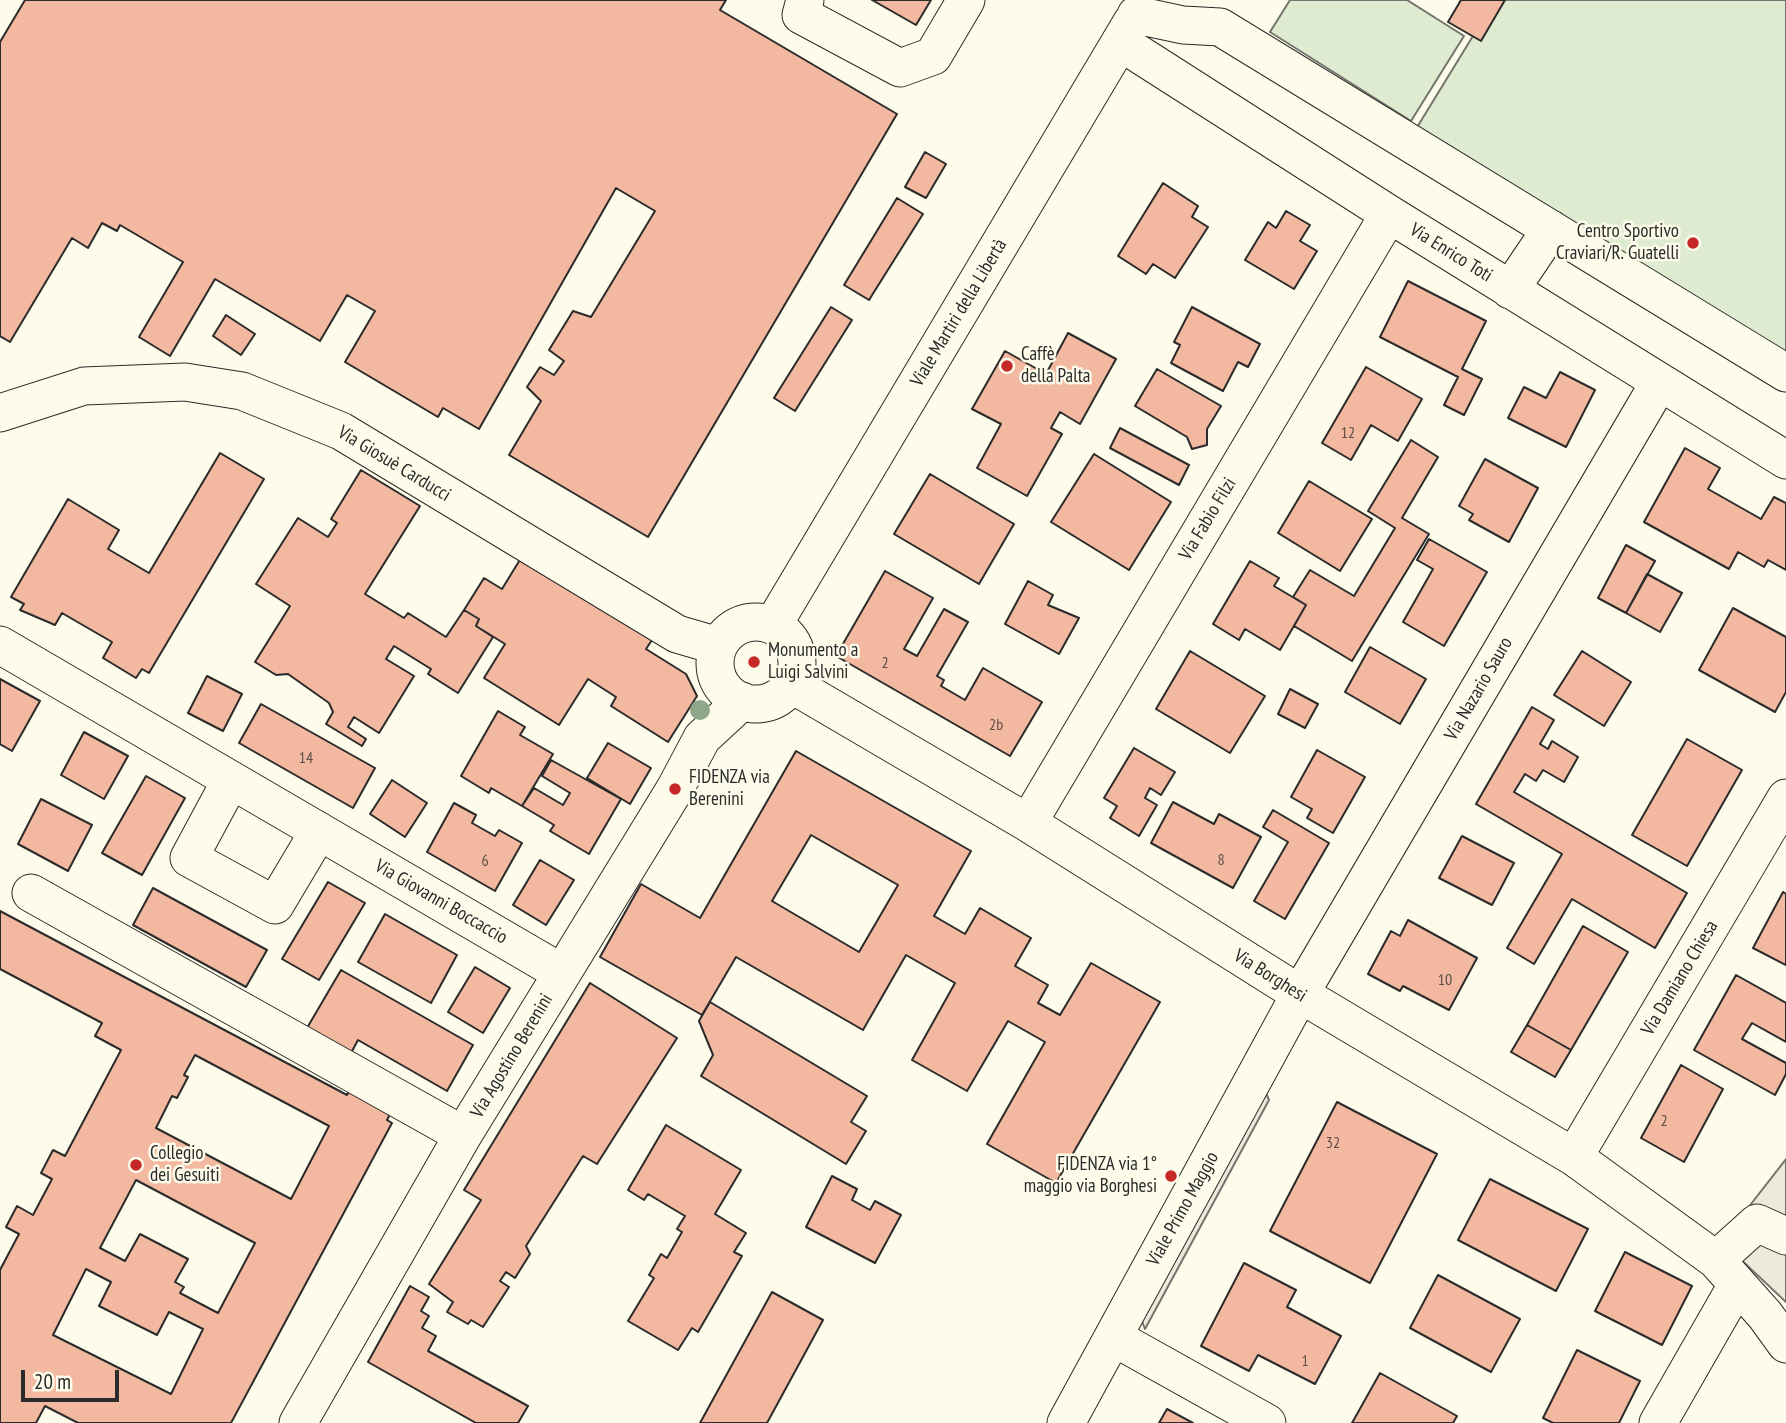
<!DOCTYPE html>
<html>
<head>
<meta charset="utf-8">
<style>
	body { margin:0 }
	#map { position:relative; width:1786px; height:1423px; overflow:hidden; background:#fdfbea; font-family:"PT Sans Narrow",sans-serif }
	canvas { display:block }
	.scale { position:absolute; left:21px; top:1370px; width:98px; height:32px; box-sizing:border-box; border:4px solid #2b2b2b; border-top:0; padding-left:9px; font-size:21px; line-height:24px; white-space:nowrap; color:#2b2b2b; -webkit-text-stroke:5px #fdfbea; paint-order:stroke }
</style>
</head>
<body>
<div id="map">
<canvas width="1786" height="1423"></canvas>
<div class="scale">20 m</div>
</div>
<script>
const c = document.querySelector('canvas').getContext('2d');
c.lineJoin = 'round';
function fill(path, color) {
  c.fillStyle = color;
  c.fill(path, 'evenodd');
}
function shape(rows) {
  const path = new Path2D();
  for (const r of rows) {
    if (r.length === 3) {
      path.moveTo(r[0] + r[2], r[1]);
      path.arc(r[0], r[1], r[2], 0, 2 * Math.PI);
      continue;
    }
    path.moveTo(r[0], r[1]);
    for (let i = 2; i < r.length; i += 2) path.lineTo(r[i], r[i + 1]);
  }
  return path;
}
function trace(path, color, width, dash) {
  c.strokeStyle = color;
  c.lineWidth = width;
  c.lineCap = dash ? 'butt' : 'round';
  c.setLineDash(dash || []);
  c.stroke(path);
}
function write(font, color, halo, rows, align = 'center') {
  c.font = font + ' "PT Sans Narrow",sans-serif';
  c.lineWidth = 5;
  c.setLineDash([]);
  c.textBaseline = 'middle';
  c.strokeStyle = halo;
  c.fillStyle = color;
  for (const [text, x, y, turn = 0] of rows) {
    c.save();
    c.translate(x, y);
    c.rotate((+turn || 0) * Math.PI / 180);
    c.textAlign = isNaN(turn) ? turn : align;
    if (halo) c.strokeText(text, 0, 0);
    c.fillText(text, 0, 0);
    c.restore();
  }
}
const green = shape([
	[1290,0,1407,0,1464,36,1411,121,1270,32,1290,0],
	[1495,0,1786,0,1786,356,1416,129,1495,0]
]);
fill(green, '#deebd1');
trace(green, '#74746e', 2);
const parking = shape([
	[1258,1076,1269,1100,1145,1329,1135,1303,1258,1076],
	[1786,1159,1786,1302,1735,1254,1744,1213,1786,1159]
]);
fill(parking, '#eceadb');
trace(parking, '#74746e', 2);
const building = shape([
	[25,0,726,0,720,10,897,114,648,537,509,455,541,401,527,387,540,367,554,375,564,361,549,350,573,311,591,317,655,211,616,188,479,429,443,408,438,417,345,362,375,311,347,295,320,341,215,279,170,356,139,337,183,262,120,225,117,231,102,223,88,248,72,238,10,342,0,336,0,42,25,0],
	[872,0,931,0,916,25,872,0],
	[1461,0,1505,0,1481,41,1448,22,1461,0],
	[925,152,946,164,926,198,905,187,925,152],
	[1163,183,1198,206,1192,217,1208,227,1175,278,1153,264,1146,274,1118,256,1163,183],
	[897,198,923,214,869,300,844,285,897,198],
	[1286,211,1310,225,1300,241,1317,251,1294,289,1245,260,1268,222,1276,228,1286,211],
	[1408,281,1486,321,1462,369,1482,379,1464,415,1444,405,1458,377,1380,337,1408,281],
	[831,307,852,320,795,411,774,398,831,307],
	[1192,307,1260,344,1248,367,1238,362,1223,391,1171,363,1180,345,1174,342,1192,307],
	[226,315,255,334,241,355,213,336,226,315],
	[1068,333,1116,359,1080,424,1060,412,1051,428,1062,434,1027,496,977,468,1001,424,972,409,1005,351,1046,374,1068,333],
	[1366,367,1422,399,1398,441,1371,425,1351,460,1322,443,1366,367],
	[1157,369,1221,406,1207,429,1207,445,1192,449,1187,437,1135,406,1157,369],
	[1560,372,1595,390,1566,447,1508,418,1524,387,1546,398,1560,372],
	[1120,428,1189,465,1179,485,1110,448,1120,428],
	[1411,440,1438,457,1402,518,1429,534,1352,661,1294,626,1306,605,1293,597,1310,570,1354,596,1395,528,1368,511,1411,440],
	[1685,448,1720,468,1708,489,1761,519,1774,497,1786,503,1786,570,1768,560,1764,567,1738,552,1729,569,1644,522,1685,448],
	[220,453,264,479,149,673,142,669,136,678,103,658,112,642,62,613,55,625,20,610,24,604,11,597,68,499,119,530,108,549,149,573,220,453],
	[1094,454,1171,502,1129,570,1051,522,1094,454],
	[1485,459,1538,488,1509,542,1469,520,1473,514,1459,506,1485,459],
	[361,470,420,506,365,594,404,618,408,613,446,637,464,610,479,619,476,626,493,637,458,693,428,674,431,669,394,646,386,659,414,676,379,733,354,717,348,727,366,739,362,746,326,724,333,712,329,703,288,674,276,675,255,662,290,606,256,584,298,518,328,537,337,523,331,519,361,470],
	[930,474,1014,524,979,584,894,534,930,474],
	[1309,481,1372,519,1340,571,1278,533,1309,481],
	[1429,539,1487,572,1444,646,1403,622,1433,569,1417,560,1429,539],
	[1626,545,1655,561,1626,613,1598,598,1626,545],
	[521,558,652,640,646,649,686,674,697,696,668,742,611,706,616,697,588,679,559,725,484,678,505,644,476,626,479,619,464,610,484,578,502,589,521,558],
	[1250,561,1279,578,1274,586,1306,605,1280,650,1245,629,1239,640,1213,624,1250,561],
	[885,571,933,598,904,649,917,656,944,609,968,622,937,676,944,680,941,686,965,700,983,668,1042,702,1010,756,836,656,885,571],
	[1647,574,1682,593,1660,632,1626,613,1647,574],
	[1028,581,1053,595,1048,605,1079,618,1059,654,1005,624,1028,581],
	[1733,608,1786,637,1786,692,1775,712,1699,670,1733,608],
	[1370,647,1426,679,1400,724,1345,692,1370,647],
	[1190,651,1265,696,1230,753,1156,709,1190,651],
	[1582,651,1631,682,1604,726,1554,695,1582,651],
	[207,676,242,694,223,731,188,713,207,676],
	[0,679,40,701,12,751,0,744,0,679],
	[1290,689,1318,704,1305,728,1278,714,1290,689],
	[261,704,375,768,353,808,239,743,261,704],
	[1532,707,1554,720,1540,744,1548,749,1552,741,1578,757,1564,782,1543,770,1536,781,1525,774,1514,792,1687,893,1655,948,1572,899,1534,964,1507,948,1562,854,1476,804,1532,707],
	[498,711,525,727,520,735,553,754,522,806,491,788,489,793,461,776,498,711],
	[84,732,128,756,104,799,61,775,84,732],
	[1687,739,1742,770,1687,866,1632,835,1687,739],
	[608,743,651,768,630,804,587,778,608,743],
	[1134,748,1175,772,1161,795,1150,788,1145,798,1157,805,1139,836,1110,818,1117,806,1104,798,1134,748],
	[1317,750,1365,777,1333,833,1307,818,1312,809,1291,797,1317,750],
	[796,751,971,851,934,916,965,934,980,908,1031,938,1015,966,1048,985,1038,1003,1060,1015,1091,963,1160,1002,1056,1183,987,1144,1045,1042,1008,1021,967,1091,912,1060,955,983,906,955,863,1030,736,957,702,1015,600,957,641,884,700,918,796,751],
	[811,835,898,885,859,952,772,901,811,835],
	[551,760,621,799,589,854,550,831,554,825,522,806,534,788,563,805,570,793,542,776,551,760],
	[146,776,185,798,142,875,102,853,146,776],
	[392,780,427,803,405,837,370,814,392,780],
	[41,799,92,825,68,871,18,844,41,799],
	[1173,802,1214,824,1219,814,1261,837,1233,888,1151,843,1173,802],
	[454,803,476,815,472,823,495,836,499,830,522,843,495,891,427,852,454,803],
	[1273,810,1329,843,1285,919,1254,901,1288,842,1263,827,1273,810],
	[1462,836,1514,863,1492,905,1439,878,1462,836],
	[540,860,574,880,546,925,513,905,540,860],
	[328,882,365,903,319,980,282,959,328,882],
	[153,888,267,950,246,987,133,925,153,888],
	[1783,892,1786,894,1786,965,1753,948,1783,892],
	[0,911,347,1095,354,1082,395,1104,387,1120,392,1123,231,1423,78,1423,45,1406,36,1423,0,1423,0,1270,19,1234,6,1227,17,1206,33,1215,52,1179,41,1173,53,1150,65,1156,121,1050,95,1036,102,1023,0,969,0,911],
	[195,1055,329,1126,291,1199,156,1128,172,1096,177,1098,188,1077,184,1075,195,1055],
	[136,1180,255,1243,218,1313,180,1293,184,1287,175,1282,188,1259,140,1234,125,1261,100,1248,136,1180],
	[86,1269,111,1282,99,1306,157,1335,169,1312,203,1329,171,1394,53,1335,86,1269],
	[385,914,457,955,431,1003,358,962,385,914],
	[1408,920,1477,958,1449,1010,1403,986,1400,991,1368,974,1391,931,1400,936,1408,920],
	[1583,926,1628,952,1571,1050,1527,1025,1583,926],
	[475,967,510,988,483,1033,448,1012,475,967],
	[341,970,473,1045,447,1091,358,1040,351,1053,307,1028,341,970],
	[1736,975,1786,1003,1786,1042,1752,1023,1742,1039,1786,1063,1786,1074,1775,1095,1694,1050,1736,975],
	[590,983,677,1038,597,1164,583,1156,526,1246,530,1254,515,1278,506,1272,500,1281,509,1287,483,1327,471,1320,468,1324,447,1312,453,1302,429,1284,481,1200,464,1190,590,983],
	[710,1002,867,1096,851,1122,866,1131,846,1164,701,1076,713,1055,699,1021,710,1002],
	[1527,1025,1571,1050,1555,1077,1511,1052,1527,1025],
	[1681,1065,1723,1089,1684,1162,1641,1138,1681,1065],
	[1337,1102,1437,1154,1370,1283,1270,1231,1337,1102],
	[666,1125,741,1170,715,1214,746,1233,734,1252,742,1256,698,1332,692,1328,678,1350,628,1321,654,1278,649,1275,661,1254,667,1258,682,1232,677,1229,685,1216,648,1194,644,1200,628,1190,666,1125],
	[832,1176,857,1189,852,1200,870,1210,875,1201,901,1215,875,1263,806,1227,832,1176],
	[1490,1179,1588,1229,1556,1291,1458,1240,1490,1179],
	[1625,1252,1692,1286,1662,1345,1595,1311,1625,1252],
	[1244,1263,1296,1290,1287,1307,1341,1336,1315,1384,1258,1355,1249,1371,1201,1346,1244,1263],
	[1438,1275,1520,1319,1491,1372,1410,1328,1438,1275],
	[410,1286,429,1297,421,1311,429,1316,422,1328,436,1336,428,1351,528,1406,518,1423,476,1423,368,1362,410,1286],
	[772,1292,823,1320,767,1423,700,1423,772,1292],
	[1577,1350,1640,1381,1619,1423,1553,1423,1543,1418,1577,1350],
	[1380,1373,1457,1416,1453,1423,1352,1423,1380,1373],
	[1167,1409,1193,1423,1159,1423,1167,1409]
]);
fill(building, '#f2b8a0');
trace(building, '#2b2b2b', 2);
const minor = shape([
	[805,0,801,15,900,68,933,56,966,0],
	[1136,15,1183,25,1220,27,1786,373],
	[1120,42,1389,214,1786,460],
	[1510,290,1551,229],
	[0,413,84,386,185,382,242,391,341,431,677,634,718,646],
	[756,663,41],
	[773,625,1132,22],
	[0,645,562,973],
	[791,684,1028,823,1300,994,1574,1157,1716,1260,1765,1315,1786,1344],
	[231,780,189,858,275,905,319,831],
	[1028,823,1389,214],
	[31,893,463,1135],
	[1574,1157,1786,798],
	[1716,1260,1757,1223,1786,1236],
	[1113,1337,1267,1423],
	[298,1423,463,1135,675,789,702,738,742,701],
	[1066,1423,1300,994,1659,383],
	[1658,1423,1737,1285]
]);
trace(minor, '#2b2b2b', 39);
trace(minor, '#fdfbea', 37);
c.fillStyle = '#8ea78a';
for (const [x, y] of [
	[700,710]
]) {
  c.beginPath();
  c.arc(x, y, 10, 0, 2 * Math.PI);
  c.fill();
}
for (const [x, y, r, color] of [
	[1693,243,7,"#c62828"],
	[1007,366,7,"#c62828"],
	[754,662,7,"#c62828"],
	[675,789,7,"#c62828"],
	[136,1165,7,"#c62828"],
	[1171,1176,7,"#c62828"]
]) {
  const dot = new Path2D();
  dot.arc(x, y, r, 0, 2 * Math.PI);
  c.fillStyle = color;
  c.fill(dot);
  trace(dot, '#fdfbea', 2.5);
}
write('16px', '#5d4e48', null, [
	["12",1348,433],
	["2",885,663],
	["2b",996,725],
	["14",306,758],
	["8",1221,860],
	["6",485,861],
	["10",1445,980],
	["2",1664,1121],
	["32",1333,1143],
	["1",1305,1361]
]);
write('19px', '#2b2b2b', '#fdfbea', [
	["Centro Sportivo",1679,232,"right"],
	["Craviari/R. Guatelli",1679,254,"right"],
	["Caffè",1021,355],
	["della Palta",1021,377],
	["Monumento a",768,651],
	["Luigi Salvini",768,673],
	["FIDENZA via",689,778],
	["Berenini",689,800],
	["Collegio",150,1154],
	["dei Gesuiti",150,1176],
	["FIDENZA via 1°",1157,1165,"right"],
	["maggio via Borghesi",1157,1187,"right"]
], 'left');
write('19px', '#2b2b2b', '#fdfbea', [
	["Via Enrico Toti",1451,253,32],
	["Viale Martiri della Libertà",959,313,-59],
	["Via Giosuè Carducci",394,464,31],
	["Via Fabio Filzi",1208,519,-59],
	["Via Nazario Sauro",1479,689,-60],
	["Via Giovanni Boccaccio",441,902,30],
	["Via Borghesi",1270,976,32],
	["Via Damiano Chiesa",1680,978,-59],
	["Via Agostino Berenini",512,1056,-59],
	["Viale Primo Maggio",1183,1209,-61]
]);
</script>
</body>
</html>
